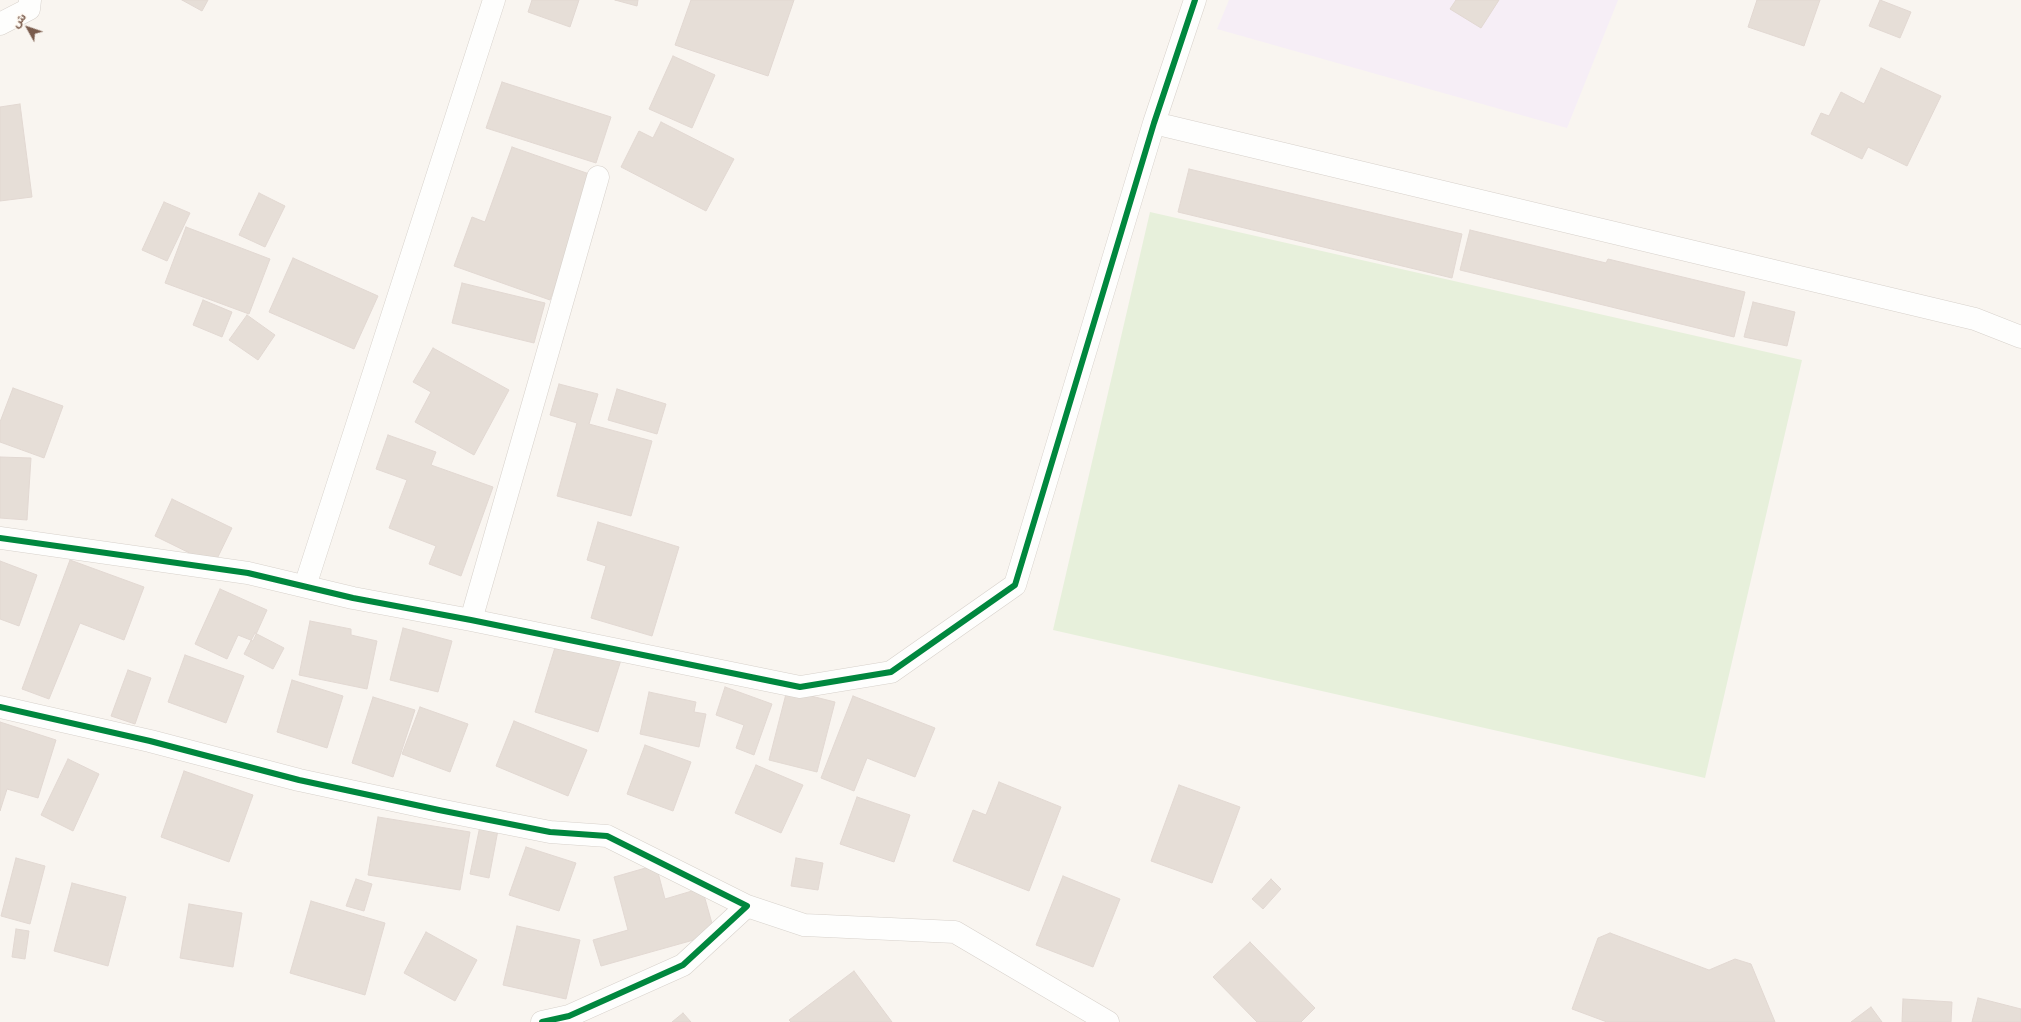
<!DOCTYPE html>
<html>
<head>
<meta charset="utf-8">
<style>
	body { margin:0 }
	#map { position:relative; width:2021px; height:1022px; overflow:hidden; background:#f9f5f0; font-family:Helvetica,"Noto Sans Arabic",sans-serif }
	canvas { display:block }
	.north { position:absolute; left:8px; top:8px; width:40px; height:40px; -webkit-text-stroke:3px #fffaf3; paint-order:stroke; rotate:310deg; font-size:11px; font-weight:700; line-height:16px; text-align:center; color:#7a5c4d }
	.north::after { content:''; display:block; margin:auto; width:14px; height:18px; background:#7a5c4d; clip-path:polygon(50% 0,100% 100%,50% 72%,0 100%) }
</style>
</head>
<body>
<div id="map">
<canvas width="2021" height="1022"></canvas>
<div class="north">ش</div>
</div>
<script>
const c = document.querySelector('canvas').getContext('2d');
c.lineJoin = 'round';
function fill(path, color) {
  c.fillStyle = color;
  c.fill(path, 'evenodd');
}
function shape(rows) {
  const path = new Path2D();
  for (const r of rows) {
    path.moveTo(r[0], r[1]);
    for (let i = 2; i < r.length; i += 2) path.lineTo(r[i], r[i + 1]);
  }
  return path;
}
function trace(path, color, width, dash) {
  c.strokeStyle = color;
  c.lineWidth = width;
  c.lineCap = dash ? 'butt' : 'round';
  c.setLineDash(dash || []);
  c.stroke(path);
}
fill(shape([
	[1229,0,1618,0,1567,128,1217,29]
]), '#f6eef6');
fill(shape([
	[1150,212,1802,360,1705,778,1053,630]
]), '#e7f0db');
const building = shape([
	[182,0,208,0,202,11,182,0],
	[532,0,579,0,570,27,528,12,532,0],
	[615,0,638,0,637,6,615,0],
	[691,0,794,0,768,76,675,45,691,0],
	[1456,0,1499,0,1481,28,1450,9,1456,0],
	[1757,0,1820,0,1804,46,1748,27,1757,0],
	[1880,0,1911,12,1900,38,1869,26,1880,0],
	[673,56,715,75,692,128,649,109,673,56],
	[1881,68,1941,96,1907,166,1868,147,1862,159,1811,134,1821,113,1829,116,1841,92,1864,104,1881,68],
	[502,82,611,117,596,163,486,128,502,82],
	[20,104,32,197,0,201,0,107,20,104],
	[661,122,734,159,706,211,621,167,639,131,653,138,661,122],
	[512,147,595,176,550,300,454,266,472,217,485,222,512,147],
	[1189,169,1462,234,1452,278,1178,212,1189,169],
	[259,193,285,206,265,247,239,235,259,193],
	[164,202,190,213,167,261,142,250,164,202],
	[186,227,270,259,249,314,165,283,186,227],
	[1470,230,1606,263,1608,259,1745,292,1734,337,1460,270,1470,230],
	[293,258,378,296,354,349,269,312,293,258],
	[462,283,545,303,534,343,452,323,462,283],
	[203,300,232,312,222,337,193,325,203,300],
	[1753,302,1795,312,1787,346,1744,337,1753,302],
	[247,315,275,335,258,360,229,340,247,315],
	[433,348,509,390,474,455,415,422,431,392,413,382,433,348],
	[559,384,598,394,589,424,652,441,631,516,557,496,577,423,550,415,559,384],
	[13,388,63,406,44,458,0,442,0,422,13,388],
	[617,389,666,404,657,434,608,420,617,389],
	[388,435,436,452,431,465,493,487,461,576,429,564,436,546,389,528,407,480,376,469,388,435],
	[0,457,31,458,27,520,0,518,0,457],
	[172,499,232,528,214,565,155,536,172,499],
	[598,522,679,547,652,636,591,618,606,566,587,560,598,522],
	[70,560,144,587,124,640,80,623,49,699,22,689,70,560],
	[0,561,37,575,19,626,0,619,0,561],
	[220,589,267,610,253,641,238,635,227,659,195,644,220,589],
	[310,621,351,629,351,635,377,641,367,689,299,675,310,621],
	[403,628,452,641,438,692,390,680,403,628],
	[255,633,284,648,273,669,244,654,255,633],
	[557,641,621,660,598,732,535,712,557,641],
	[185,655,244,676,226,723,168,702,185,655],
	[128,670,151,678,135,724,111,716,128,670],
	[292,680,343,696,327,748,277,732,292,680],
	[725,687,772,704,754,755,736,748,744,725,716,715,725,687],
	[787,690,835,702,817,772,769,760,787,690],
	[649,692,696,702,694,712,706,714,699,747,640,734,649,692],
	[853,696,935,728,915,777,867,758,854,791,821,778,853,696],
	[373,697,415,710,393,777,352,763,373,697],
	[420,707,468,724,450,772,402,754,420,707],
	[514,721,587,750,568,796,496,766,514,721],
	[0,722,56,740,38,798,7,789,0,811,0,722],
	[645,745,691,762,673,811,627,794,645,745],
	[68,759,99,774,73,831,41,815,68,759],
	[756,765,803,785,781,833,735,813,756,765],
	[184,771,253,795,229,862,161,837,184,771],
	[999,782,1061,807,1029,891,953,861,973,810,986,815,999,782],
	[1179,785,1240,807,1212,883,1151,861,1179,785],
	[857,797,910,815,894,862,840,844,857,797],
	[378,817,470,832,460,890,368,875,378,817],
	[480,826,498,830,489,878,470,874,480,826],
	[526,847,576,863,559,911,509,895,526,847],
	[16,858,45,866,30,924,1,916,16,858],
	[796,858,823,863,818,890,791,886,796,858],
	[656,865,665,899,702,888,715,934,601,966,593,940,628,930,614,877,656,865],
	[1063,876,1120,899,1093,967,1036,945,1063,876],
	[356,879,372,884,364,911,346,906,356,879],
	[1271,879,1281,889,1263,909,1252,899,1271,879],
	[72,883,126,897,108,966,54,951,72,883],
	[311,901,385,923,365,995,290,973,311,901],
	[189,904,242,913,233,967,180,958,189,904],
	[517,926,580,940,566,999,503,985,517,926],
	[16,929,29,931,25,959,12,957,16,929],
	[426,932,477,960,455,1001,404,973,426,932],
	[1610,933,1709,970,1735,959,1751,964,1775,1022,1607,1022,1572,1009,1598,938,1610,933],
	[1250,942,1315,1008,1301,1022,1257,1022,1213,977,1250,942],
	[854,971,892,1022,791,1022,789,1020,854,971],
	[1978,998,2021,1009,2021,1022,1972,1022,1978,998],
	[1903,999,1952,1002,1951,1022,1902,1022,1903,999],
	[1871,1007,1882,1022,1851,1022,1871,1007],
	[683,1013,691,1022,672,1022,683,1013]
]);
fill(building, '#e6ded7');
trace(building, '#e2d8d2', 1);
const minor = shape([
	[0,24,29,9,30,0],
	[1154,123,1975,319,2021,337],
	[0,538,248,573,353,598,471,620,800,687,891,672,1015,585,1154,123,1195,0],
	[305,586,494,0],
	[471,620,598,177],
	[0,707,150,741,299,780,439,810,550,832,607,836,747,906,683,965,569,1016,542,1022],
	[747,906,804,925,955,932,1108,1022]
]);
trace(minor, '#d7d1cb', 23);
trace(minor, '#fefefd', 22);
trace(shape([
	[0,538,248,573,353,598,471,620,800,687,891,672,1015,585,1154,123,1195,0],
	[0,707,150,741,299,780,439,810,550,832,607,836,747,906,683,965,569,1016,542,1022]
]), '#00873e', 6);
</script>
</body>
</html>
